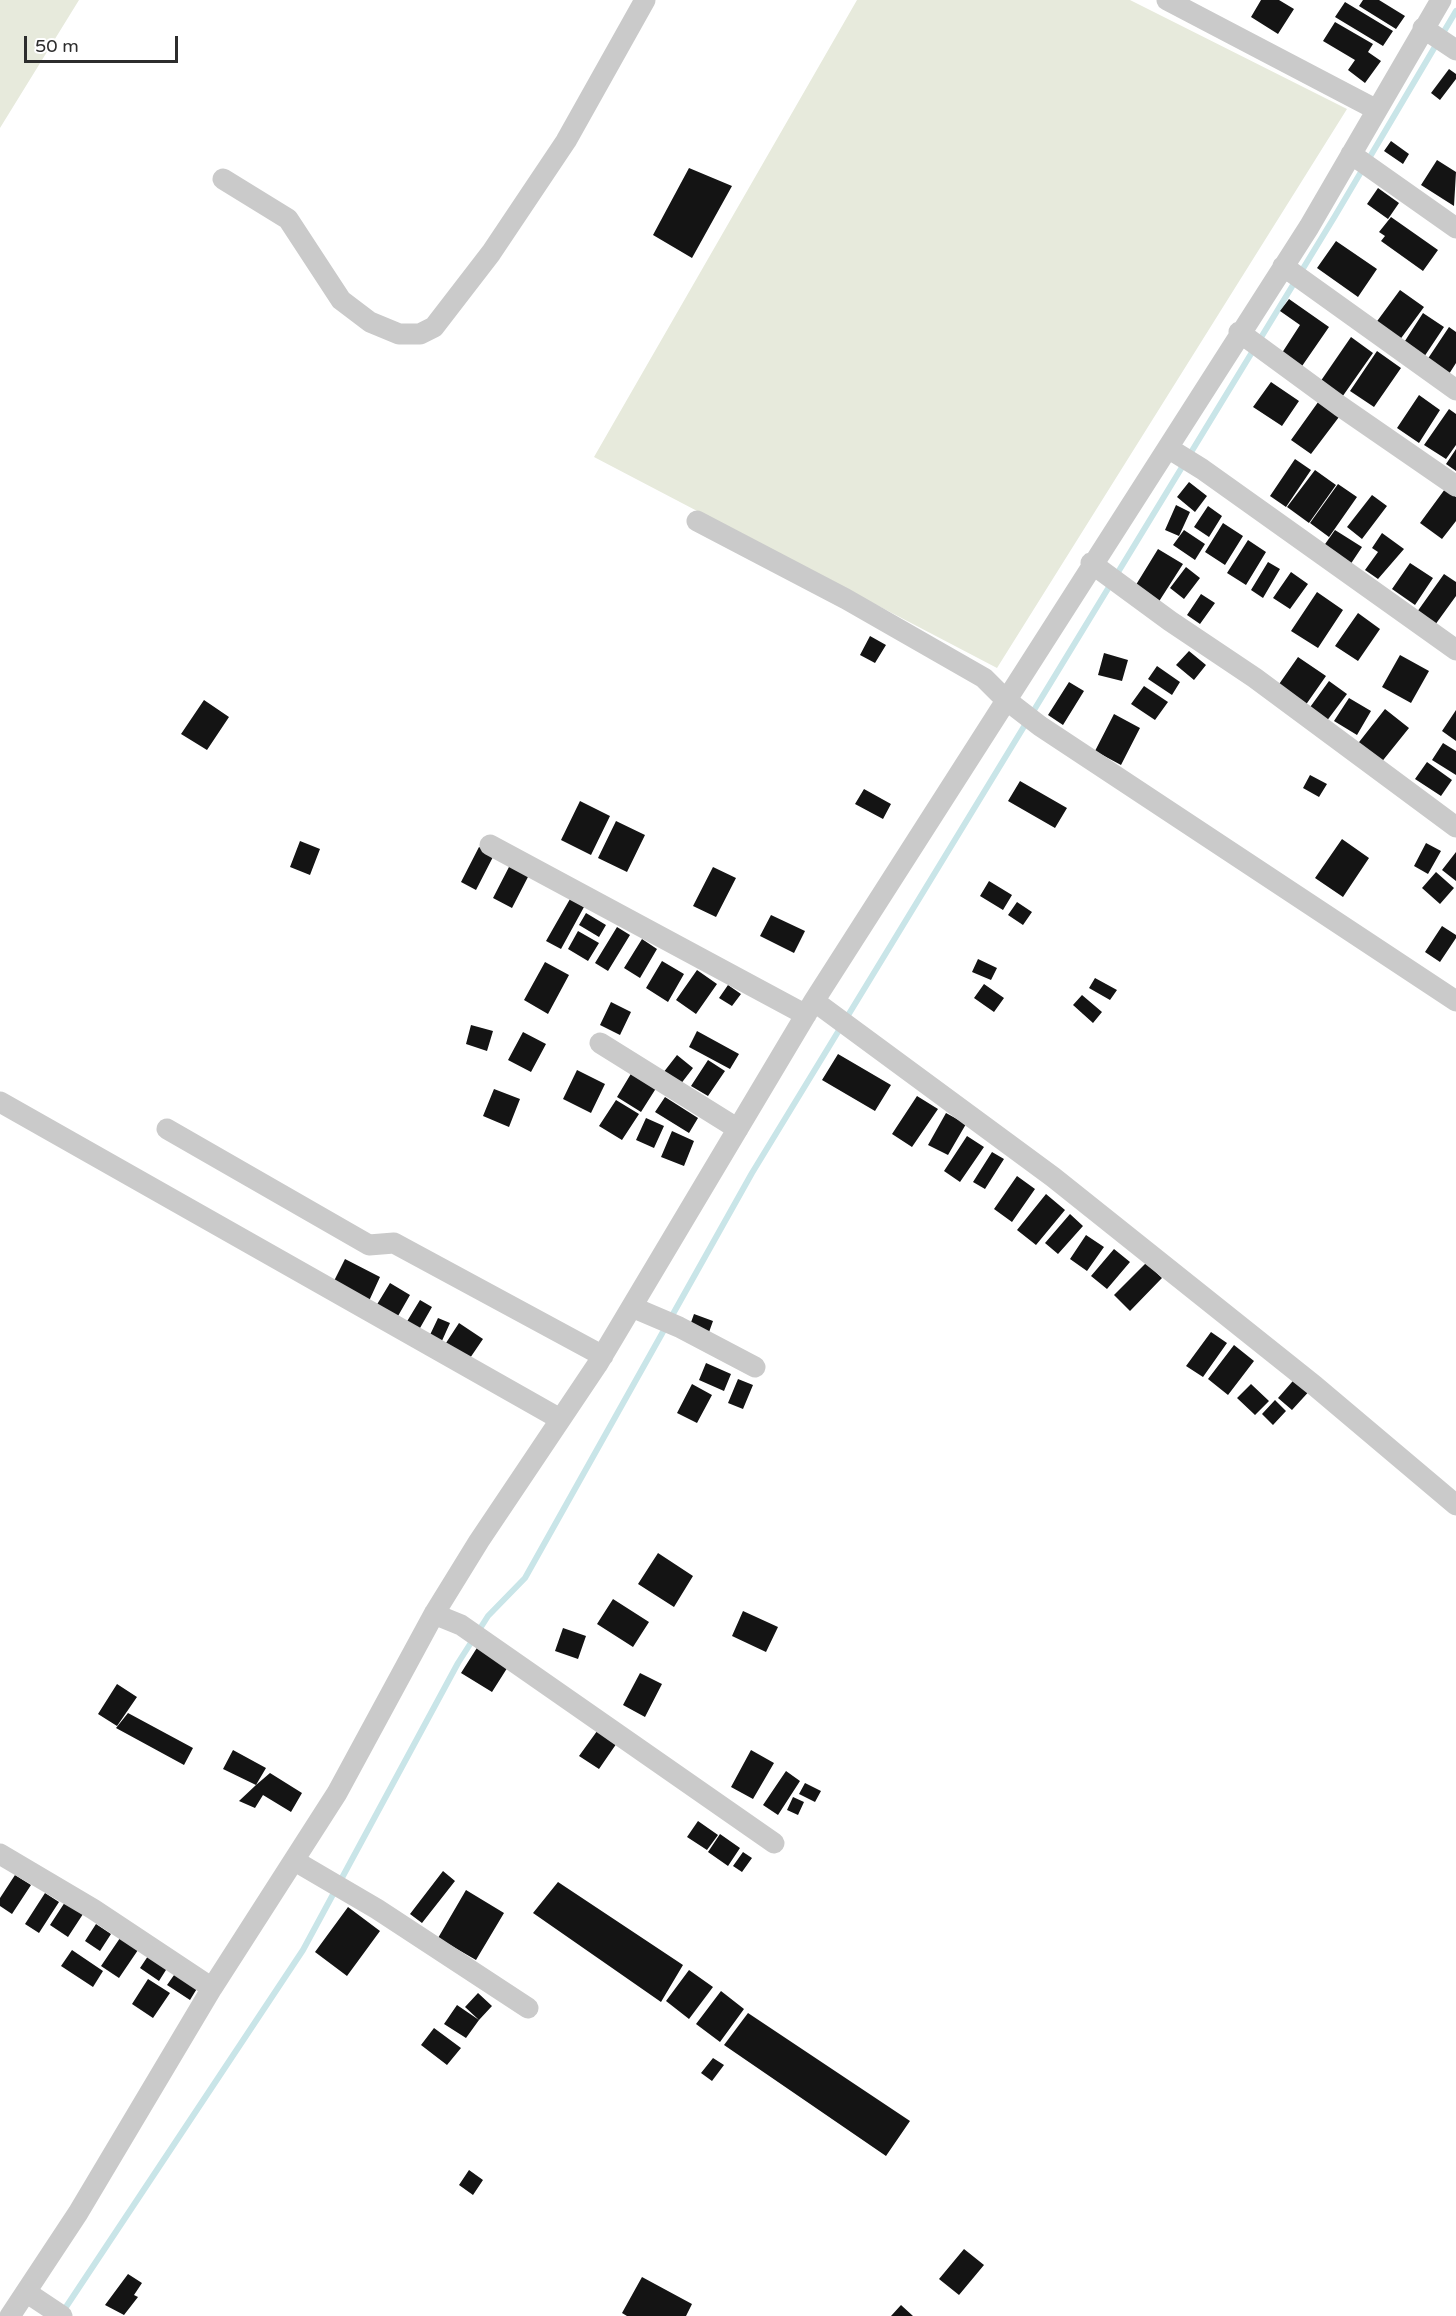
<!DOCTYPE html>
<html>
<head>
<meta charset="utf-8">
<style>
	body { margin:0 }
	#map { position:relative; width:1456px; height:2316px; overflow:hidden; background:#fff; font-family:"Varela Round",sans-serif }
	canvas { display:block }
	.scale { position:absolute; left:24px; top:36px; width:154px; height:27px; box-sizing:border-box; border:3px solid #2d2d2d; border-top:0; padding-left:8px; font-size:18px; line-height:21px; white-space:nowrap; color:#2d2d2d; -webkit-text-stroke:4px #fff; paint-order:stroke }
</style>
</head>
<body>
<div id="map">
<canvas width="1456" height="2316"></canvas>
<div class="scale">50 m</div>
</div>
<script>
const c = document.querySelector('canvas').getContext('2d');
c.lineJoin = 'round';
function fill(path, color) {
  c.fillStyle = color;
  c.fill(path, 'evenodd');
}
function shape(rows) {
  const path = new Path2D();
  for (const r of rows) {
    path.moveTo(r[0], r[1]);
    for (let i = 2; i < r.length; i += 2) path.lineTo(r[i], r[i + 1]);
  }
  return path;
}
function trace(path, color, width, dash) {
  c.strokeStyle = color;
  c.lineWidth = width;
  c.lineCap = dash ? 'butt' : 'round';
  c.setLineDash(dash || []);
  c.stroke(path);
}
fill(shape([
	[0,0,79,0,0,128],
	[857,0,1130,0,1347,109,997,668,594,457]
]), '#e7eadc');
trace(shape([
	[62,2313,303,1950,458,1663,488,1616,525,1578,752,1173,1335,216,1456,11]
]), '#c9e5e8', 6);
fill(shape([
	[1261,0,1279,0,1294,9,1278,34,1251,17],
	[1363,0,1379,0,1405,16,1396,29,1359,6],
	[1345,2,1393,31,1383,46,1335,17],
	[1335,22,1373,44,1368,52,1381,61,1365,83,1348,70,1355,60,1323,41],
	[1449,69,1456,74,1456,79,1440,100,1431,93],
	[1391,141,1409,154,1403,164,1384,151],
	[1437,160,1456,172,1454,206,1421,185],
	[689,168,732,186,692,258,653,235],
	[1378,188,1399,203,1388,219,1367,204],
	[1391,217,1438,250,1423,271,1381,241,1385,236,1379,232],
	[1336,241,1377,269,1358,297,1317,268],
	[1400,290,1424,307,1399,341,1375,324],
	[1289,299,1329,327,1300,369,1280,356,1300,325,1280,311],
	[1423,313,1444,327,1424,357,1403,344],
	[1449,327,1456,332,1456,363,1449,374,1427,360],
	[1351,337,1373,353,1340,400,1318,385],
	[1377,351,1401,368,1374,407,1350,391],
	[1271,382,1299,401,1282,426,1253,407],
	[1419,395,1440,410,1419,443,1397,428],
	[1321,398,1342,413,1311,454,1291,440],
	[1449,409,1456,414,1456,445,1446,459,1424,445],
	[1456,449,1456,471,1446,464],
	[1295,459,1311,470,1286,507,1270,496],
	[1315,470,1336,485,1309,523,1287,507],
	[1189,482,1207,496,1195,512,1177,497],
	[1338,484,1357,497,1329,537,1310,523],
	[1445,489,1456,497,1456,521,1442,539,1420,523],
	[1372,495,1387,506,1362,539,1347,527],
	[1176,505,1190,512,1179,536,1165,530],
	[1208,506,1222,516,1209,537,1194,527],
	[1223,523,1243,536,1225,565,1205,552],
	[1184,530,1205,544,1195,560,1173,545],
	[1335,530,1362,547,1350,565,1323,547],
	[1382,533,1404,549,1378,579,1365,570,1378,552,1372,548],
	[1248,540,1266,552,1246,585,1227,573],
	[1158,549,1183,564,1158,603,1134,588],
	[1268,562,1280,569,1263,598,1251,590],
	[1410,563,1433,578,1415,605,1392,589],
	[1186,567,1200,578,1184,599,1170,588],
	[1291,572,1308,584,1290,609,1273,598],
	[1444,574,1456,582,1456,596,1435,625,1417,612],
	[1317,592,1343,610,1318,648,1291,631],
	[1201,594,1215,603,1200,624,1187,615],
	[1358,613,1380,629,1358,661,1335,646],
	[870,636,886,645,875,663,860,655],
	[1189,651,1206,665,1194,680,1176,665],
	[1104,653,1128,660,1122,681,1098,675],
	[1400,655,1429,671,1411,703,1382,687],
	[1298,657,1326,676,1305,706,1277,687],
	[1157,666,1180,682,1172,695,1148,679],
	[1329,681,1347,694,1326,722,1308,710],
	[1069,682,1084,691,1063,725,1048,715],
	[1144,686,1168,702,1155,720,1131,704],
	[1349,698,1371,711,1357,735,1334,721],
	[204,700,229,717,207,750,181,734],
	[1385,709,1409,728,1380,764,1356,746],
	[1456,710,1456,741,1442,731],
	[1114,714,1140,728,1121,765,1095,751],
	[1443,743,1456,751,1456,775,1432,760],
	[1427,762,1452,780,1441,796,1415,779],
	[1310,775,1327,784,1319,797,1303,788],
	[1020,781,1067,808,1055,828,1008,801],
	[864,789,891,804,883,819,855,804],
	[580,801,610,816,591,855,561,840],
	[616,821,645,835,627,872,598,858],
	[1342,839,1369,858,1343,897,1315,878],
	[300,841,320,849,310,875,290,867],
	[1426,843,1441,851,1428,874,1414,866],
	[479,847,494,855,476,890,461,882],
	[1456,852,1456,881,1442,870],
	[510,865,529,875,512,908,493,898],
	[713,867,736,878,716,917,693,906],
	[1436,872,1454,888,1440,904,1422,888],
	[989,881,1012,895,1003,910,980,896],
	[570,899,584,907,561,949,546,941],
	[1017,902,1032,912,1023,925,1008,915],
	[586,913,606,925,599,937,579,925],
	[771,915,805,931,794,953,760,936],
	[1442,926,1456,935,1456,938,1440,962,1425,952],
	[617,927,630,935,608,971,595,963],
	[578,931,599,943,588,961,568,949],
	[642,939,657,949,640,978,624,968],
	[978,959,997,968,991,980,972,972],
	[662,961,684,974,668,1002,646,988],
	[545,962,569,975,548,1014,524,1000],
	[697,970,717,984,696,1014,676,1000],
	[1095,978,1117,990,1110,1000,1089,988],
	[984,984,1004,998,994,1012,974,998],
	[728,985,741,994,732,1006,719,998],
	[1082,995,1102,1012,1093,1023,1073,1005],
	[611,1002,631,1012,620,1035,600,1025],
	[471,1025,493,1031,487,1051,466,1044],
	[697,1031,739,1054,730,1069,689,1047],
	[523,1032,546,1044,531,1072,508,1060],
	[838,1054,891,1085,875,1111,822,1080],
	[677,1055,693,1068,680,1085,663,1073],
	[708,1060,725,1071,708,1096,691,1086],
	[635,1067,660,1082,641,1112,617,1097],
	[577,1070,605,1084,591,1113,563,1099],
	[494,1089,520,1099,509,1127,483,1116],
	[917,1096,938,1109,912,1147,892,1134],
	[665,1097,698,1118,689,1133,655,1112],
	[616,1100,639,1114,622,1140,599,1126],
	[946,1113,966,1124,948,1155,928,1145],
	[646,1118,664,1126,654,1148,636,1140],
	[672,1131,694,1141,684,1166,661,1157],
	[967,1136,984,1147,960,1182,944,1171],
	[992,1152,1004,1159,985,1189,973,1182],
	[1017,1176,1035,1189,1012,1222,994,1209],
	[1046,1194,1065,1210,1036,1245,1017,1230],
	[1070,1214,1083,1226,1058,1254,1045,1243],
	[1086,1235,1104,1247,1087,1271,1070,1259],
	[1114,1249,1130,1262,1107,1289,1091,1276],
	[345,1259,380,1277,369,1301,333,1283],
	[1146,1263,1162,1278,1130,1311,1114,1295],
	[390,1283,410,1295,394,1323,373,1311],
	[420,1300,432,1307,416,1335,403,1328],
	[694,1314,713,1321,708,1335,689,1328],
	[438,1318,450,1323,441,1343,429,1337],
	[459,1323,483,1339,468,1361,444,1346],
	[1211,1332,1227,1343,1203,1377,1186,1366],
	[1234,1345,1254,1361,1228,1395,1208,1379],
	[706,1363,731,1374,724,1391,699,1380],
	[1299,1374,1313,1387,1292,1410,1278,1398],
	[738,1379,753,1385,743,1409,728,1403],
	[692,1384,712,1395,697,1423,677,1413],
	[1251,1384,1269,1401,1255,1415,1237,1398],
	[1275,1400,1286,1411,1273,1425,1262,1414],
	[658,1553,693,1576,674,1607,638,1584],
	[613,1599,649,1622,633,1647,597,1624],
	[743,1611,778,1627,766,1652,732,1636],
	[563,1628,586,1636,578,1659,555,1651],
	[480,1643,511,1662,492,1692,461,1673],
	[640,1673,662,1684,645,1717,623,1705],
	[117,1684,137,1697,117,1726,98,1714],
	[128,1713,193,1748,184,1765,116,1728],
	[600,1727,619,1740,599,1769,579,1756],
	[233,1750,266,1768,256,1785,270,1773,302,1793,291,1812,263,1795,255,1808,239,1801,256,1785,223,1769],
	[751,1750,774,1763,753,1799,731,1787],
	[786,1771,800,1781,778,1815,763,1805],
	[805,1783,821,1791,815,1802,799,1794],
	[793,1797,804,1802,798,1815,787,1810],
	[698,1821,718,1835,707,1850,687,1837],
	[720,1834,740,1848,728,1866,708,1852],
	[743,1852,752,1858,742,1872,733,1866],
	[443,1871,455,1881,422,1923,410,1914],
	[15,1875,31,1885,12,1914,0,1906,0,1898],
	[558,1882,683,1965,661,2002,533,1913],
	[466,1890,504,1913,476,1960,438,1938],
	[45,1893,59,1902,39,1933,25,1924],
	[67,1899,85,1911,68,1937,50,1925],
	[348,1907,380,1931,347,1976,315,1952],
	[96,1924,111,1934,100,1951,85,1941],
	[120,1938,138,1950,119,1978,101,1966],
	[72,1950,103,1971,93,1987,61,1966],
	[152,1950,171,1962,159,1981,140,1968],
	[179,1968,201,1982,190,2000,167,1985],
	[689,1970,713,1987,689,2019,666,2001],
	[148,1979,170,1993,153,2018,132,2004],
	[721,1991,744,2009,720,2042,696,2024],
	[478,1993,492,2006,479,2020,465,2007],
	[457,2005,479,2020,466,2038,444,2024],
	[748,2013,910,2121,886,2156,724,2045],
	[434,2028,461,2048,447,2065,421,2045],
	[713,2058,724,2065,712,2081,701,2073],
	[469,2170,483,2180,473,2195,459,2185],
	[964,2249,984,2265,959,2295,939,2279],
	[128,2274,142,2283,134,2295,138,2297,124,2315,105,2305],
	[642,2277,692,2304,686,2316,627,2316,622,2313],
	[901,2305,913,2316,891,2316]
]), '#141414');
trace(shape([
	[1167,0,1377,110],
	[1423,28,1456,50],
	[1351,154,1456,228],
	[223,179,288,219,341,300,370,322,399,334,420,334,434,327,491,253,566,141,645,0],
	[1283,266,1456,390],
	[1239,332,1340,406,1456,486],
	[1168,448,1202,469,1456,650],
	[697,521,846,599,984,678,1005,699,1040,726,1456,1001],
	[1091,563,1170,621,1255,678,1456,827],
	[490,845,806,1015],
	[814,1001,1053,1177,1315,1386,1456,1505],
	[600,1043,738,1129],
	[0,1102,560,1419],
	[167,1129,369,1245,394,1243,603,1356],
	[632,1307,679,1327,755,1367],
	[434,1614,461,1625,774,1843],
	[0,1854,93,1909,212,1988],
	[295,1861,377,1909,528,2008],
	[26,2292,62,2316],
	[10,2316,78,2213,212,1988,337,1793,434,1614,479,1541,597,1365,814,1001,1309,227,1441,0]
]), '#cacaca', 21);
</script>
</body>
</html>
